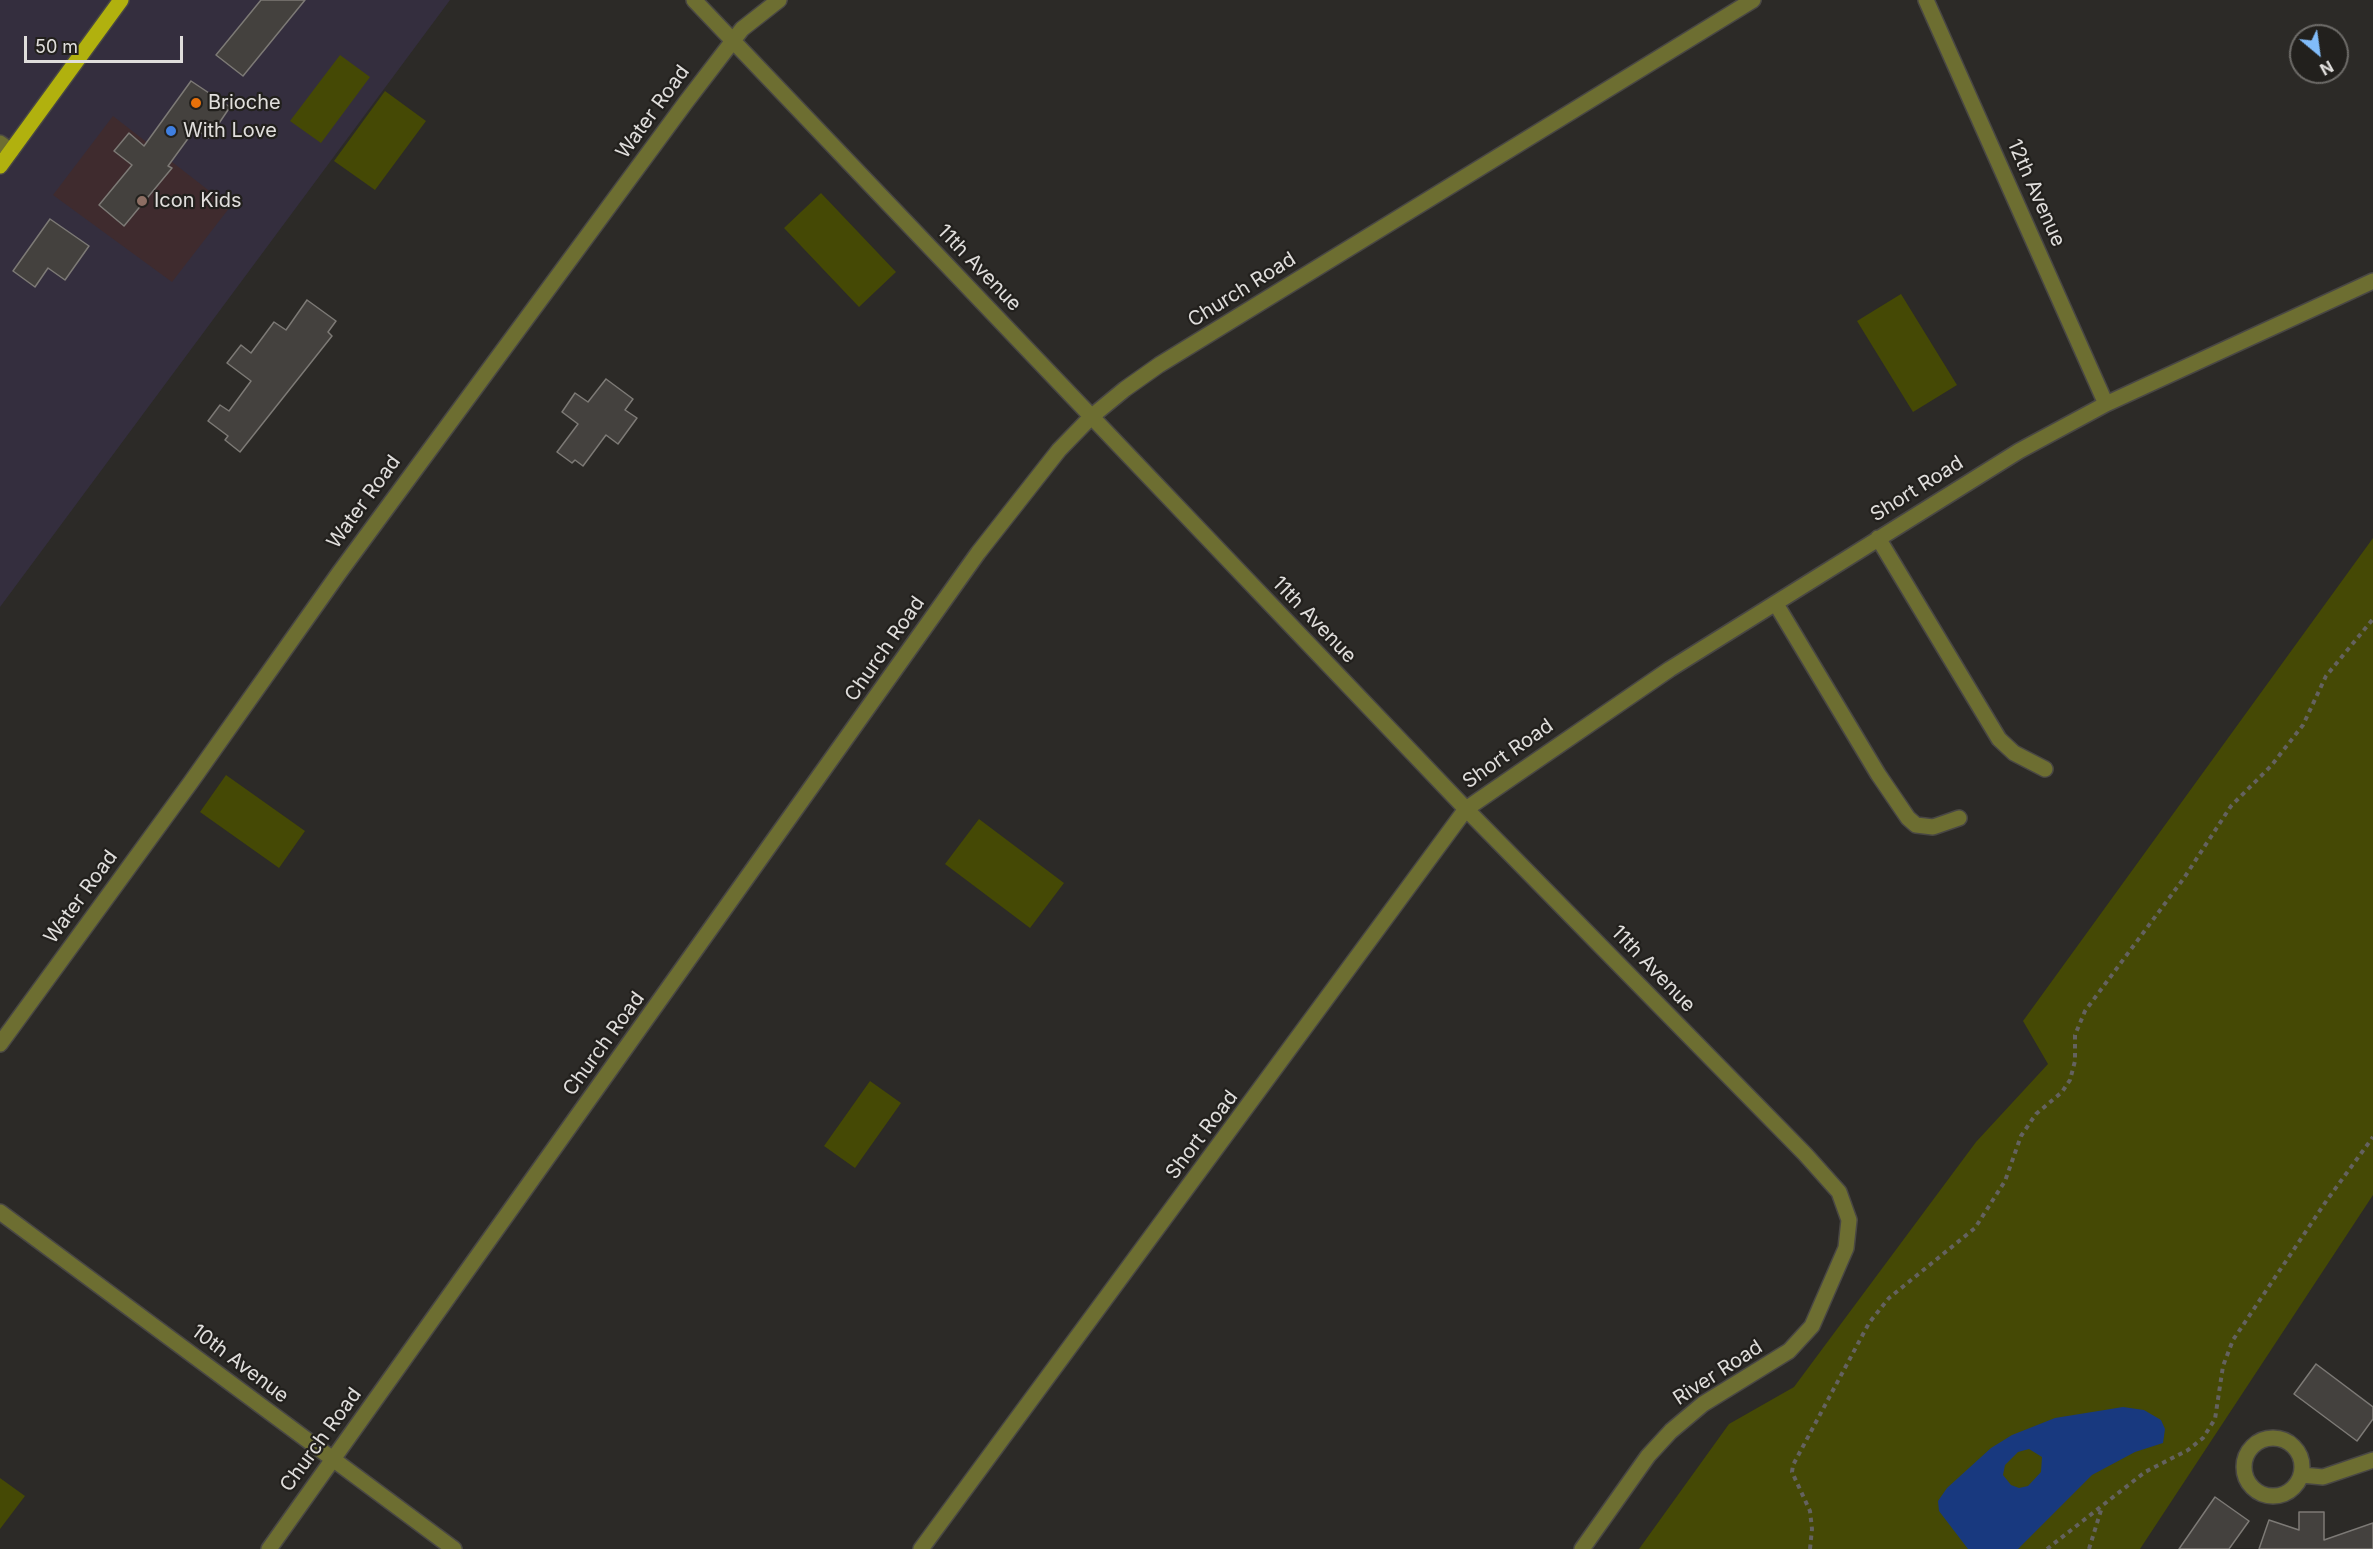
<!DOCTYPE html>
<html>
<head>
<meta charset="utf-8">
<style>
	body { margin:0 }
	#map { position:relative; width:2373px; height:1549px; overflow:hidden; background:#2c2a27; font-family:Inter,sans-serif }
	canvas { display:block }
	.north { position:absolute; left:2289px; top:24px; width:60px; height:60px; box-sizing:border-box; background:#22201d; border:2px solid #6e6c69; border-radius:50%; rotate:151deg; font-size:16px; font-weight:700; line-height:24px; text-align:center; color:#e0dedc }
	.north::after { content:''; display:block; margin:auto; width:21px; height:27px; background:#81bcfa; clip-path:polygon(50% 0,100% 100%,50% 72%,0 100%) }
	.scale { position:absolute; left:24px; top:36px; width:159px; height:27px; box-sizing:border-box; border:3px solid #e0dedc; border-top:0; padding-left:8px; font-size:18px; line-height:21px; white-space:nowrap; color:#e0dedc; -webkit-text-stroke:4px #22201d; paint-order:stroke }
</style>
</head>
<body>
<div id="map">
<canvas width="2373" height="1549"></canvas>
<div class="north">N</div>
<div class="scale">50 m</div>
</div>
<script>
const c = document.querySelector('canvas').getContext('2d');
c.lineJoin = 'round';
function fill(path, color) {
  c.fillStyle = color;
  c.fill(path, 'evenodd');
}
function shape(rows) {
  const path = new Path2D();
  for (const r of rows) {
    if (r.length === 3) {
      path.moveTo(r[0] + r[2], r[1]);
      path.arc(r[0], r[1], r[2], 0, 2 * Math.PI);
      continue;
    }
    path.moveTo(r[0], r[1]);
    for (let i = 2; i < r.length; i += 2) path.lineTo(r[i], r[i + 1]);
  }
  return path;
}
function trace(path, color, width, dash) {
  c.strokeStyle = color;
  c.lineWidth = width;
  c.lineCap = dash ? 'butt' : 'round';
  c.setLineDash(dash || []);
  c.stroke(path);
}
function write(font, color, halo, rows, align = 'center') {
  c.font = font + ' Inter,sans-serif';
  c.lineWidth = 4.5;
  c.setLineDash([]);
  c.textBaseline = 'middle';
  c.strokeStyle = halo;
  c.fillStyle = color;
  for (const [text, x, y, turn = 0] of rows) {
    c.save();
    c.translate(x, y);
    c.rotate((+turn || 0) * Math.PI / 180);
    c.textAlign = isNaN(turn) ? turn : align;
    if (halo) c.strokeText(text, 0, 0);
    c.fillText(text, 0, 0);
    c.restore();
  }
}
fill(shape([
	[0,0,450,0,0,607]
]), '#342e3e');
fill(shape([
	[113,116,230,207,172,282,53,195]
]), '#3f2b2e');
fill(shape([
	[340,55,370,77,321,143,290,121],
	[385,91,426,121,375,190,334,161],
	[821,193,896,272,859,307,784,228],
	[1901,294,1957,385,1913,412,1857,321],
	[2373,538,2373,1195,2140,1549,1639,1549,1729,1424,1794,1387,1976,1142,2048,1064,2023,1021],
	[226,775,305,831,279,868,200,812],
	[979,819,1064,883,1030,928,945,864],
	[870,1081,901,1103,855,1168,824,1146],
	[0,1478,25,1496,0,1529]
]), '#454905');
fill(shape([
	[2123,1407,2144,1410,2161,1420,2165,1429,2163,1443,2135,1452,2092,1475,2018,1549,1968,1549,1939,1511,1938,1501,1947,1488,1991,1448,2012,1435,2055,1418],
	[2029,1449,2042,1457,2041,1472,2028,1486,2019,1488,2011,1485,2003,1475,2005,1465,2018,1452]
]), '#18397f');
const building = shape([
	[261,0,305,0,243,76,216,55,261,0],
	[191,81,230,107,209,138,195,129,168,166,172,168,124,226,99,205,132,165,114,151,129,133,144,146,191,81],
	[50,219,89,246,65,280,48,268,35,287,13,271,50,219],
	[307,300,336,321,328,332,332,336,240,452,225,440,228,436,208,421,220,405,229,411,251,381,227,363,241,345,251,353,274,322,286,330,307,300],
	[606,379,633,399,625,410,637,418,618,444,606,435,583,466,575,460,572,463,557,452,578,424,562,412,575,393,588,402,606,379],
	[2316,1364,2373,1407,2373,1419,2357,1441,2294,1394,2316,1364],
	[2215,1497,2249,1521,2229,1549,2179,1549,2215,1497],
	[2299,1512,2324,1512,2324,1540,2373,1523,2373,1549,2259,1549,2269,1520,2299,1530,2299,1512]
]);
fill(building, '#44413e');
trace(building, '#7d7a76', 1.5);
const minor = shape([
	[694,0,1466,809,1805,1154,1839,1192,1849,1220,1846,1248,1812,1326,1789,1351,1703,1404,1671,1431,1648,1456,1582,1549],
	[1926,0,2106,404],
	[0,143,11,151],
	[1878,538,1999,739,2014,753,2045,769],
	[1776,604,1878,774,1908,818,1916,825,1933,827,1959,818],
	[0,1044,191,782,339,573,686,102,742,29,779,0],
	[0,1212,454,1549],
	[2273,1467,29],
	[2302,1475,2323,1477,2373,1460],
	[269,1549,978,553,1059,450,1091,417,1125,389,1159,365,1753,0],
	[921,1549,1466,809,1670,669,2019,451,2106,404,2373,281]
]);
const major = shape([
	[0,166,121,0]
]);
trace(minor, '#494744', 18);
trace(major, '#494744', 18);
trace(shape([
	[1810,1549,1812,1529,1810,1511,1792,1472,1793,1465,1869,1323,1889,1298,1975,1228,2005,1181,2021,1136,2036,1114,2062,1092,2070,1080,2075,1061,2075,1035,2085,1011,2184,878,2231,806,2271,766,2303,725,2326,676,2373,619],
	[2047,1549,2145,1472,2188,1450,2203,1438,2215,1419,2223,1366,2233,1340,2327,1200,2373,1137],
	[2089,1549,2102,1507]
]), '#64625f', 4, [4.5, 4.5]);
trace(minor, '#6d6e31', 15);
trace(major, '#b1b10e', 15);
for (const [x, y, r, color] of [
	[196,103,6,"#e8710a"],
	[171,131,6,"#3f7fe0"],
	[142,201,6,"#8d6e63"]
]) {
  const dot = new Path2D();
  dot.arc(x, y, r, 0, 2 * Math.PI);
  c.fillStyle = color;
  c.fill(dot);
  trace(dot, '#22201d', 2);
}
write('20px', '#e0dedc', '#22201d', [
	["Brioche",208,103],
	["With Love",183,131],
	["Icon Kids",154,201]
], 'left');
write('20px', '#e0dedc', '#22201d', [
	["Water Road",653,112,-54],
	["12th Avenue",2036,193,66],
	["11th Avenue",979,268,46],
	["Church Road",1242,290,-32],
	["Short Road",1917,489,-32],
	["Water Road",364,502,-54],
	["11th Avenue",1314,620,46],
	["Church Road",885,649,-55],
	["Short Road",1508,754,-35],
	["Water Road",81,897,-54],
	["11th Avenue",1653,969,46],
	["Church Road",604,1044,-54],
	["Short Road",1202,1135,-53],
	["10th Avenue",240,1364,37],
	["River Road",1718,1373,-33],
	["Church Road",321,1440,-54]
]);
</script>
</body>
</html>
